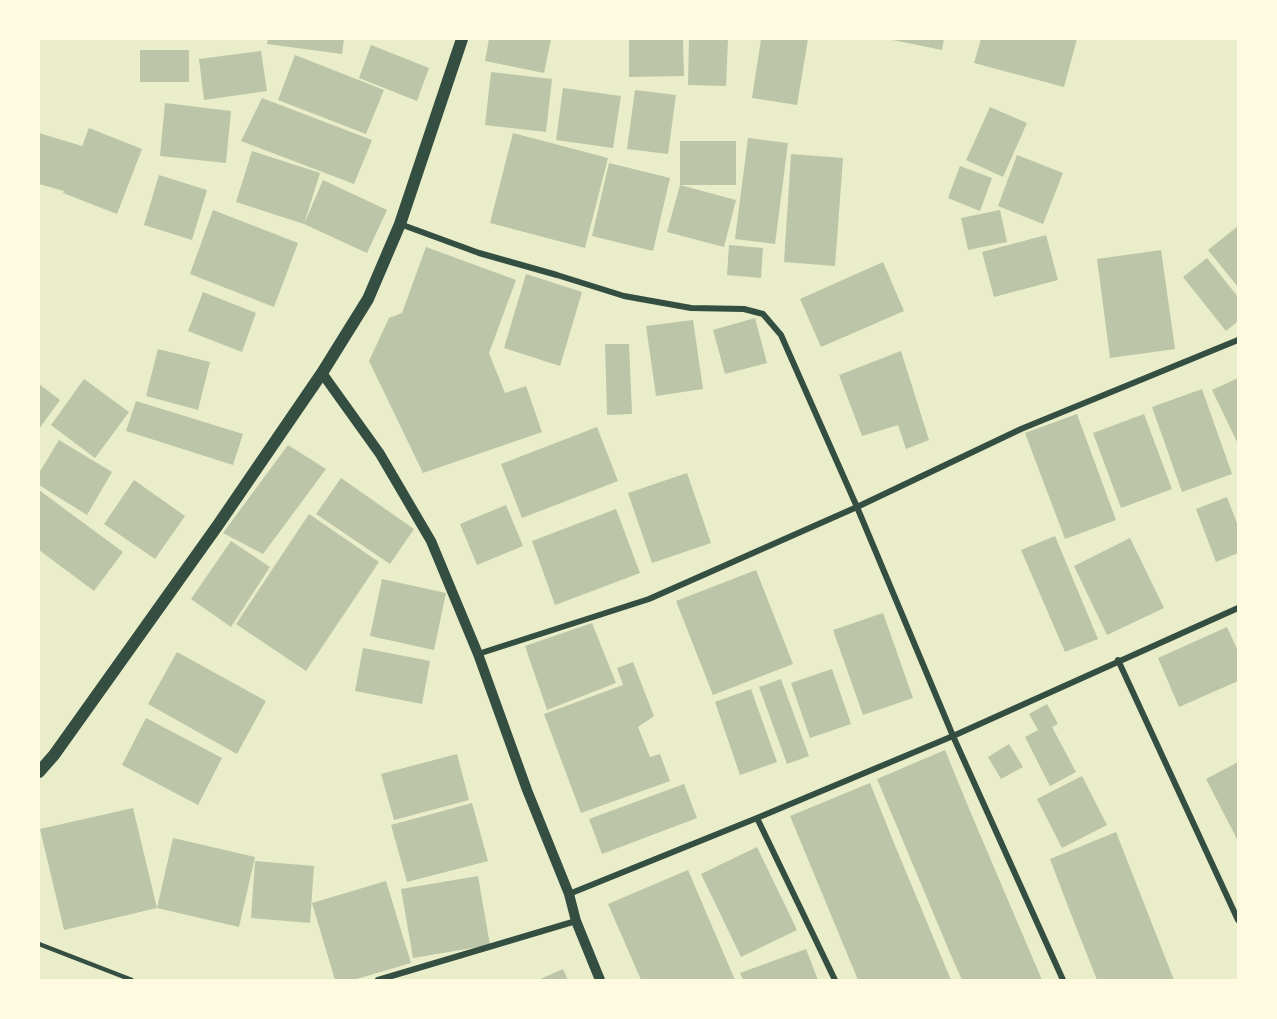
<!DOCTYPE html>
<html>
<head>
<meta charset="utf-8">
<style>
	body { margin:0 }
	#map { position:relative; width:1277px; height:1019px; overflow:hidden; background:#e9edc9; font-family:Raleway,sans-serif }
	canvas { display:block }
	.frame { position:absolute; inset:0; border:40px solid #fefae0; pointer-events:none }
</style>
</head>
<body>
<div id="map">
<canvas width="1277" height="1019"></canvas>
<div class="frame"></div>
</div>
<script>
const c = document.querySelector('canvas').getContext('2d');
c.lineJoin = 'round';
function fill(path, color) {
  c.fillStyle = color;
  c.fill(path, 'evenodd');
}
function shape(rows) {
  const path = new Path2D();
  for (const r of rows) {
    path.moveTo(r[0], r[1]);
    for (let i = 2; i < r.length; i += 2) path.lineTo(r[i], r[i + 1]);
  }
  return path;
}
function trace(path, color, width, dash) {
  c.strokeStyle = color;
  c.lineWidth = width;
  c.lineCap = dash ? 'butt' : 'round';
  c.setLineDash(dash || []);
  c.stroke(path);
}
fill(shape([
	[268,39,344,39,342,54,267,44],
	[489,39,551,39,544,73,485,61],
	[629,39,683,39,684,76,629,77],
	[689,39,728,40,726,86,688,85],
	[761,39,808,39,797,105,752,98],
	[888,39,944,39,942,50],
	[981,39,1077,39,1064,87,974,63],
	[371,45,429,68,417,101,359,78],
	[140,50,189,50,189,82,140,82],
	[261,51,267,91,204,100,199,59],
	[295,55,384,90,366,134,278,100],
	[491,72,552,79,546,132,485,125],
	[563,88,621,96,613,148,556,140],
	[635,90,676,95,668,154,627,149],
	[262,98,372,140,354,184,241,141],
	[165,103,231,111,226,163,160,156],
	[990,107,1027,123,1003,177,966,160],
	[89,128,142,149,117,214,63,193,64,191,39,184,39,133,82,146],
	[513,133,608,158,585,248,490,223],
	[748,138,788,143,775,244,735,239],
	[680,141,736,141,736,185,680,185,736,200,724,247,667,232,680,185],
	[252,151,320,173,304,224,323,180,387,210,367,253,304,224,236,202],
	[791,154,843,158,835,266,784,262],
	[1017,155,1063,173,1043,224,998,206],
	[609,163,670,178,653,251,592,236],
	[960,166,992,178,980,211,948,198],
	[159,175,207,190,192,240,144,225],
	[213,210,298,243,274,307,190,274],
	[1000,210,1007,242,968,250,961,218],
	[1238,226,1238,287,1208,250],
	[1046,235,1058,280,994,297,982,252],
	[729,245,763,248,761,278,727,275],
	[426,247,516,280,489,353,505,393,526,386,542,432,423,473,369,361,389,318,402,313],
	[1161,250,1175,349,1110,358,1097,259],
	[1207,258,1238,297,1238,321,1226,331,1183,277],
	[883,262,904,311,821,347,800,299],
	[526,274,582,292,560,366,504,348],
	[203,292,256,313,242,352,188,331],
	[755,318,767,363,725,374,713,330],
	[693,320,703,389,656,396,646,326],
	[605,344,629,344,632,414,607,415],
	[158,349,210,362,198,410,146,396],
	[901,351,929,440,906,449,898,425,862,436,839,375],
	[1238,378,1238,444,1212,390],
	[84,379,129,412,95,458,51,425],
	[39,384,60,400,39,429],
	[1202,389,1232,474,1182,492,1152,407],
	[136,401,243,434,233,465,126,431],
	[1077,414,1116,520,1065,539,1025,433],
	[1144,414,1172,489,1121,508,1093,433],
	[597,427,618,481,522,518,501,464],
	[59,440,112,472,87,515,39,485,39,473],
	[288,445,326,469,263,554,223,533],
	[687,473,711,543,652,563,628,493],
	[341,478,414,529,390,564,316,514],
	[134,480,185,516,155,559,104,524],
	[39,490,123,552,94,591,39,550],
	[1227,497,1238,526,1238,553,1216,562,1196,509],
	[506,505,523,546,477,565,460,524],
	[616,509,640,573,555,605,532,541],
	[309,514,379,562,306,671,236,624],
	[1055,536,1098,639,1065,652,1021,550],
	[1130,538,1164,608,1107,635,1074,566],
	[231,541,270,567,231,627,191,599],
	[756,570,793,664,713,695,676,601],
	[382,579,446,593,434,650,370,636],
	[883,613,913,698,863,715,833,630],
	[592,623,616,683,547,710,525,646],
	[1227,627,1238,651,1238,681,1179,707,1158,658],
	[363,648,430,661,422,704,355,691],
	[177,652,266,701,237,754,148,704],
	[633,662,654,716,638,727,650,757,660,754,670,781,581,813,544,714,623,685,617,668],
	[832,669,851,724,810,738,791,683],
	[781,679,809,756,787,764,759,687],
	[751,689,777,762,740,775,715,702],
	[1047,704,1058,724,1052,727,1076,772,1050,786,1025,737,1038,730,1029,714],
	[146,718,222,758,198,805,122,765],
	[1009,744,1023,767,1001,779,988,757],
	[945,750,970,811,1042,980,962,980,950,953,877,779],
	[457,754,469,800,394,820,381,774],
	[1238,762,1238,841,1206,779],
	[1082,776,1107,825,1062,848,1037,799],
	[870,783,894,843,951,980,858,980,790,816],
	[684,784,697,818,602,854,589,819],
	[472,803,488,861,407,882,391,825],
	[133,808,157,908,64,930,40,829],
	[1116,832,1136,883,1174,980,1097,980,1069,909,1050,859],
	[173,838,255,857,239,927,157,908],
	[757,847,797,930,741,957,701,874],
	[255,861,314,866,310,923,251,918],
	[688,870,735,980,641,980,608,904],
	[478,876,490,945,413,958,401,889],
	[386,881,411,963,353,980,335,980,312,903],
	[806,949,818,980,743,980,740,973],
	[563,969,568,980,538,980]
]), '#bcc5a7');
trace(shape([
	[39,944,132,980]
]), '#344e41', 4.5);
trace(shape([
	[400,224,479,253,557,275,624,296,691,308,744,309,763,314,781,335,857,507,953,736,1063,980],
	[478,654,649,599,857,507,1021,429,1238,340],
	[1118,660,1238,920],
	[757,818,835,980],
	[569,894,757,818,953,736,1238,608],
	[378,980,576,921]
]), '#344e41', 6);
trace(shape([
	[322,373,380,454,431,541,478,654,527,790,569,894,576,921,600,980]
]), '#344e41', 10);
trace(shape([
	[39,772,54,755,218,525,322,373,368,299,400,224,462,39]
]), '#344e41', 12);
</script>
</body>
</html>
